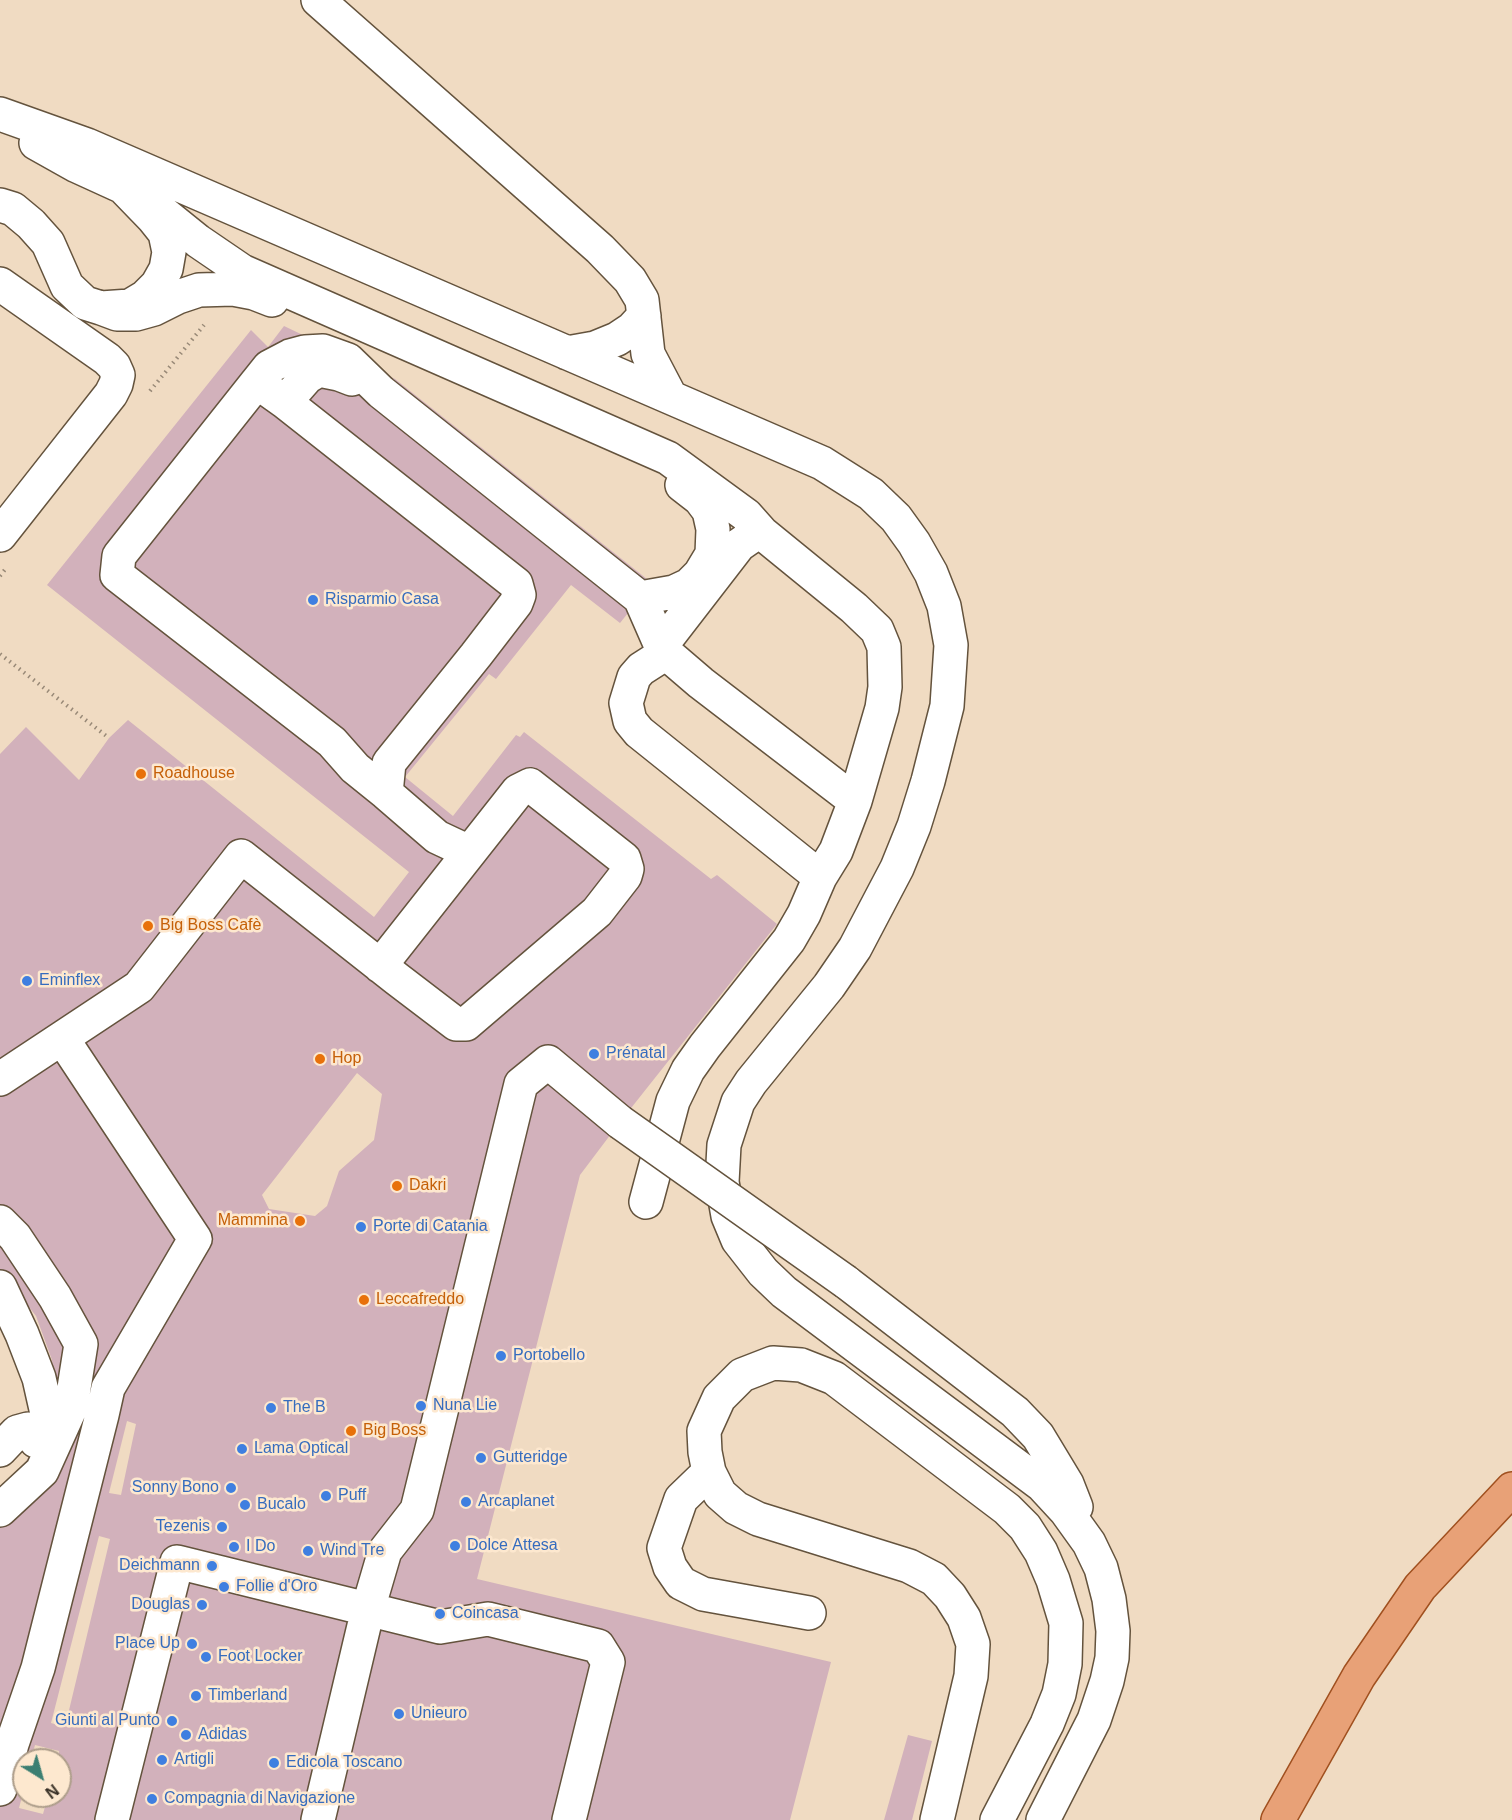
<!DOCTYPE html>
<html>
<head>
<meta charset="utf-8">
<style>
	body { margin:0 }
	#map { position:relative; width:1512px; height:1820px; overflow:hidden; background:#f0dbc2; font-family:Helvetica,sans-serif }
	canvas { display:block }
	.north { position:absolute; left:12px; top:1748px; width:60px; height:60px; box-sizing:border-box; background:#fde8cf; border:2px solid #ae9e8b; border-radius:50%; rotate:143deg; font-size:16px; font-weight:700; line-height:24px; text-align:center; color:#372f25 }
	.north::after { content:''; display:block; margin:auto; width:21px; height:27px; background:#3c7f72; clip-path:polygon(50% 0,100% 100%,50% 72%,0 100%) }
</style>
</head>
<body>
<div id="map">
<canvas width="1512" height="1820"></canvas>
<div class="north">N</div>
</div>
<script>
const c = document.querySelector('canvas').getContext('2d');
c.lineJoin = 'round';
function fill(path, color) {
  c.fillStyle = color;
  c.fill(path, 'evenodd');
}
function shape(rows) {
  const path = new Path2D();
  for (const r of rows) {
    path.moveTo(r[0], r[1]);
    for (let i = 2; i < r.length; i += 2) path.lineTo(r[i], r[i + 1]);
  }
  return path;
}
function trace(path, color, width, dash) {
  c.strokeStyle = color;
  c.lineWidth = width;
  c.lineCap = dash ? 'butt' : 'round';
  c.setLineDash(dash || []);
  c.stroke(path);
}
function write(font, color, halo, rows, align = 'center') {
  c.font = font + ' Helvetica,sans-serif';
  c.lineWidth = 5;
  c.setLineDash([]);
  c.textBaseline = 'middle';
  c.strokeStyle = halo;
  c.fillStyle = color;
  for (const [text, x, y, turn = 0] of rows) {
    c.save();
    c.translate(x, y);
    c.rotate((+turn || 0) * Math.PI / 180);
    c.textAlign = isNaN(turn) ? turn : align;
    if (halo) c.strokeText(text, 0, 0);
    c.fillText(text, 0, 0);
    c.restore();
  }
}
fill(shape([
	[284,326,395,379,652,583,620,623,571,585,496,679,489,674,405,777,453,816,516,735,520,737,524,732,711,879,717,875,777,924,620,1122,580,1175,477,1579,831,1662,790,1820,0,1820,0,1492,21,1472,55,1403,52,1360,36,1316,0,1270,0,754,26,727,79,780,109,738,128,720,374,917,409,872,47,585,251,330,268,347],
	[357,1073,382,1094,374,1140,339,1171,327,1206,315,1216,269,1209,262,1195],
	[127,1421,136,1424,121,1495,109,1493],
	[99,1536,110,1539,65,1727,51,1723],
	[35,1745,59,1751,57,1760,60,1760,60,1796,48,1796,43,1814,19,1808,24,1789,24,1760,31,1760],
	[908,1735,932,1741,912,1820,884,1820]
]), '#d2b1bb');
const minor = shape([
	[318,0,600,249,630,280,642,300,648,354,670,396],
	[0,114,87,145,822,463,871,494,896,518,914,543,931,573,944,606,951,645,947,706,928,781,914,826,897,868,855,948,829,986,751,1082,738,1102,724,1145,722,1182,728,1216,738,1240,763,1272,784,1292,1042,1485,1066,1511,1089,1543,1101,1568,1109,1599,1113,1631,1112,1658,1107,1681,1094,1720,1043,1820],
	[123,187,141,195,198,241,242,271,668,458,746,515,762,533,854,608,877,630,884,647,885,687,882,708,855,801,836,851,820,877,804,914,789,940,705,1046,688,1070,673,1101,646,1202],
	[0,205,13,209,31,224,48,243,67,286,85,303,101,308,130,306,145,297,157,285,166,269,169,252,165,233,153,218,123,187,77,166,36,143],
	[0,284,107,359,114,366,118,375,116,384,111,394,0,535],
	[101,308,117,314,136,314,154,309,178,297,199,290,233,289,254,293,272,300],
	[567,353,595,348,617,339,632,329,644,316],
	[257,382,285,402,516,584,519,595,516,603,476,655,389,763,386,793,355,768,332,742,117,575,119,556,257,382],
	[257,382,269,367,290,356,305,352,323,351,348,360,381,392,640,598,661,646,666,653,701,683,855,801],
	[285,402,307,377,319,370,339,374,352,379],
	[640,598,674,592,689,585,700,574,712,554,713,529,709,511,700,499,682,485],
	[661,646,739,545,752,536,762,533],
	[666,653,641,669,634,677,626,703,630,721,639,732,820,877],
	[386,793,437,837,469,852],
	[62,1038,139,987,241,856,397,979,456,1024,466,1024,597,912,625,876,627,869,624,859,530,785,518,791,380,966],
	[0,1079,62,1038,195,1239,108,1388,102,1415,38,1668,12,1744,0,1789],
	[0,1222,15,1237,55,1297,81,1344,71,1407,42,1471,0,1510],
	[846,1282,1015,1412,1038,1436,1067,1484,1076,1507],
	[0,1287,22,1334,39,1378,48,1418],
	[0,1450,17,1432,28,1429,36,1441],
	[709,1472,681,1499,664,1548,670,1567,681,1583,703,1594,809,1613],
	[112,1820,177,1562,440,1627,488,1619,598,1646,608,1662,569,1820],
	[318,1820,368,1609,385,1551,417,1510,521,1084,548,1062,620,1122],
	[937,1820,971,1676,973,1644,964,1618,950,1596,934,1579,909,1566,758,1519,736,1508,720,1494,709,1472,705,1452,704,1431,719,1398,742,1375,773,1363,801,1365,834,1378,1007,1509,1025,1527,1041,1552,1053,1580,1066,1623,1065,1664,1059,1694,1047,1724,997,1820]
]);
const major = shape([
	[1278,1820,1359,1676,1420,1587,1512,1489]
]);
trace(minor, '#64533d', 36);
trace(major, '#a0501f', 36);
trace(shape([
	[150,391,204,325],
	[0,576,7,567],
	[0,654,109,738]
]), '#988977', 4, [1.5, 4.5]);
trace(minor, '#fff', 33);
trace(major, '#e8a177', 33);
const minorBridge = shape([
	[620,1122,846,1282]
]);
trace(minorBridge, '#64533d', 36, []);
trace(minorBridge, '#fff', 33);
for (const [x, y, r, color] of [
	[313,600,6,"#3f7fe0"],
	[141,774,6,"#e8710a"],
	[148,926,6,"#e8710a"],
	[27,981,6,"#3f7fe0"],
	[594,1054,6,"#3f7fe0"],
	[320,1059,6,"#e8710a"],
	[397,1186,6,"#e8710a"],
	[300,1221,6,"#e8710a"],
	[361,1227,6,"#3f7fe0"],
	[364,1300,6,"#e8710a"],
	[501,1356,6,"#3f7fe0"],
	[421,1406,6,"#3f7fe0"],
	[271,1408,6,"#3f7fe0"],
	[351,1431,6,"#e8710a"],
	[242,1449,6,"#3f7fe0"],
	[481,1458,6,"#3f7fe0"],
	[231,1488,6,"#3f7fe0"],
	[326,1496,6,"#3f7fe0"],
	[466,1502,6,"#3f7fe0"],
	[245,1505,6,"#3f7fe0"],
	[222,1527,6,"#3f7fe0"],
	[455,1546,6,"#3f7fe0"],
	[234,1547,6,"#3f7fe0"],
	[308,1551,6,"#3f7fe0"],
	[212,1566,6,"#3f7fe0"],
	[224,1587,6,"#3f7fe0"],
	[202,1605,6,"#3f7fe0"],
	[440,1614,6,"#3f7fe0"],
	[192,1644,6,"#3f7fe0"],
	[206,1657,6,"#3f7fe0"],
	[196,1696,6,"#3f7fe0"],
	[399,1714,6,"#3f7fe0"],
	[172,1721,6,"#3f7fe0"],
	[186,1735,6,"#3f7fe0"],
	[162,1760,6,"#3f7fe0"],
	[274,1763,6,"#3f7fe0"],
	[152,1799,6,"#3f7fe0"]
]) {
  const dot = new Path2D();
  dot.arc(x, y, r, 0, 2 * Math.PI);
  c.fillStyle = color;
  c.fill(dot);
  trace(dot, '#fde8cf', 2);
}
write('16px', '#366cbe', '#fde8cf', [
	["Risparmio Casa",325,600],
	["Eminflex",39,981],
	["Prénatal",606,1054],
	["Porte di Catania",373,1227],
	["Portobello",513,1356],
	["Nuna Lie",433,1406],
	["The B",283,1408],
	["Lama Optical",254,1449],
	["Gutteridge",493,1458],
	["Sonny Bono",219,1488,"right"],
	["Puff",338,1496],
	["Arcaplanet",478,1502],
	["Bucalo",257,1505],
	["Tezenis",210,1527,"right"],
	["Dolce Attesa",467,1546],
	["I Do",246,1547],
	["Wind Tre",320,1551],
	["Deichmann",200,1566,"right"],
	["Follie d'Oro",236,1587],
	["Douglas",190,1605,"right"],
	["Coincasa",452,1614],
	["Place Up",180,1644,"right"],
	["Foot Locker",218,1657],
	["Timberland",208,1696],
	["Unieuro",411,1714],
	["Giunti al Punto",160,1721,"right"],
	["Adidas",198,1735],
	["Artigli",174,1760],
	["Edicola Toscano",286,1763],
	["Compagnia di Navigazione",164,1799]
], 'left');
write('16px', '#c56008', '#fde8cf', [
	["Roadhouse",153,774],
	["Big Boss Cafè",160,926],
	["Hop",332,1059],
	["Dakri",409,1186],
	["Mammina",288,1221,"right"],
	["Leccafreddo",376,1300],
	["Big Boss",363,1431]
], 'left');
</script>
</body>
</html>
